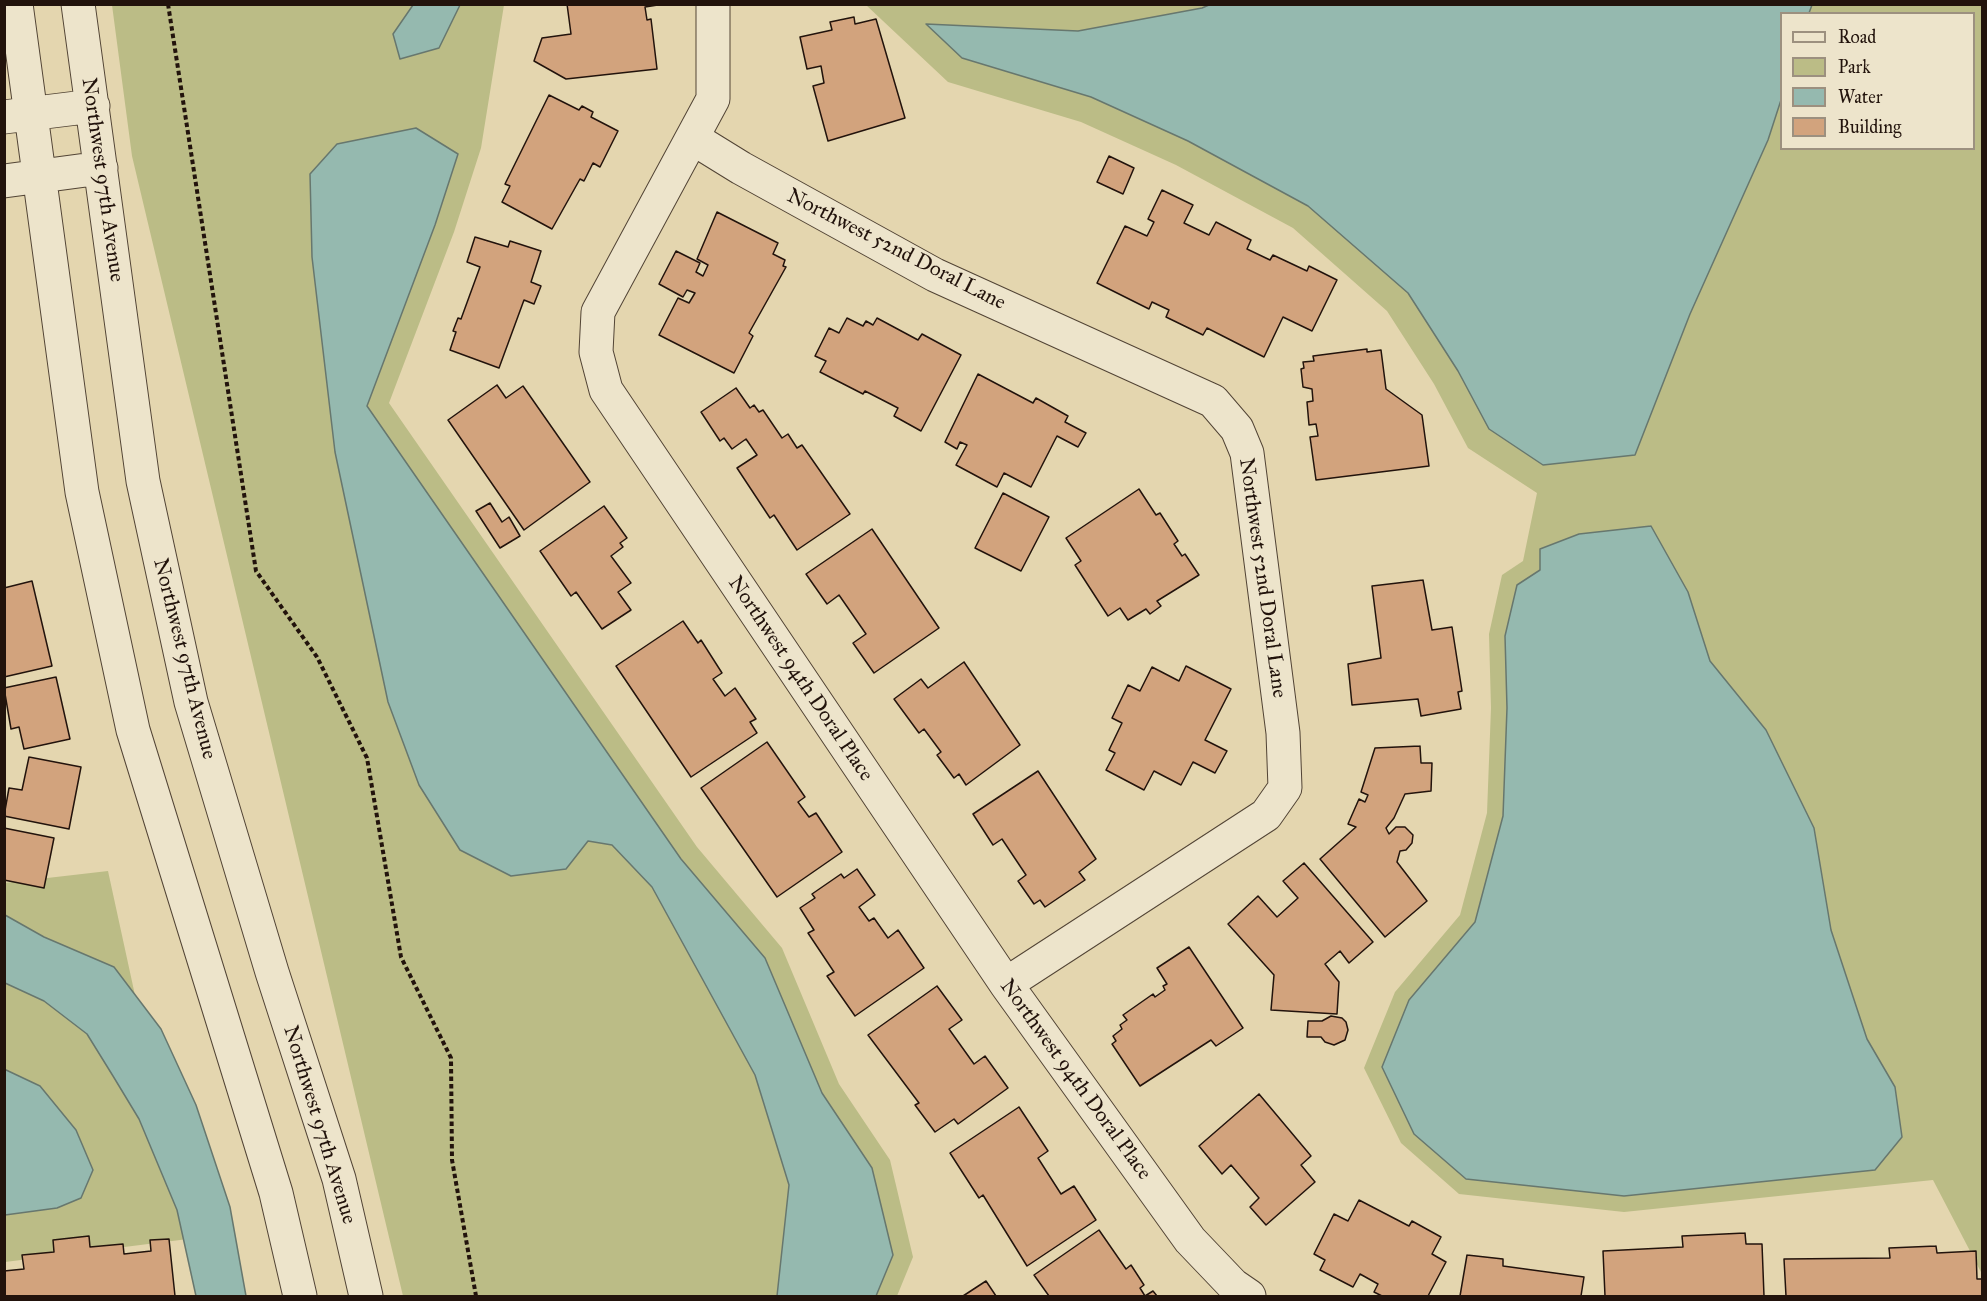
<!DOCTYPE html>
<html>
<head>
<meta charset="utf-8">
<style>
	body { margin:0 }
	#map { position:relative; width:1987px; height:1301px; overflow:hidden; background:#e4d6af; font-family:"IM FELL Great Primer",serif }
	canvas { display:block }
	.frame { position:absolute; inset:0; border:6px solid #22130c; pointer-events:none }
	.legend { position:absolute; left:1780px; top:12px; width:195px; height:138px; box-sizing:border-box; background:#ede4cb; border:2px solid #9c907f; margin:0; padding:8px 10px; list-style:none; font-size:18px; color:#22130c }
	.legend li { display:flex; align-items:center; gap:12px; height:30px }
	.legend b { width:30px; border:2px solid #9c907f }
</style>
</head>
<body>
<div id="map">
<canvas width="1987" height="1301"></canvas>
<div class="frame"></div>
<ul class="legend">
<li><b style="height:8px;background:#ede4cb"></b>Road</li>
<li><b style="height:16px;background:#bbbc86"></b>Park</li>
<li><b style="height:16px;background:#95b9af"></b>Water</li>
<li><b style="height:16px;background:#d2a37d"></b>Building</li>
</ul>
</div>
<script>
const c = document.querySelector('canvas').getContext('2d');
c.lineJoin = 'round';
function fill(path, color) {
  c.fillStyle = color;
  c.fill(path, 'evenodd');
}
function shape(rows) {
  const path = new Path2D();
  for (const r of rows) {
    path.moveTo(r[0], r[1]);
    for (let i = 2; i < r.length; i += 2) path.lineTo(r[i], r[i + 1]);
  }
  return path;
}
function trace(path, color, width, dash) {
  c.strokeStyle = color;
  c.lineWidth = width;
  c.lineCap = dash ? 'butt' : 'round';
  c.setLineDash(dash || []);
  c.stroke(path);
}
function write(font, color, halo, rows, align = 'center') {
  c.font = font + ' "IM FELL Great Primer",serif';
  c.lineWidth = 4.5;
  c.setLineDash([]);
  c.textBaseline = 'middle';
  c.strokeStyle = halo;
  c.fillStyle = color;
  for (const [text, x, y, turn = 0] of rows) {
    c.save();
    c.translate(x, y);
    c.rotate((+turn || 0) * Math.PI / 180);
    c.textAlign = isNaN(turn) ? turn : align;
    if (halo) c.strokeText(text, 0, 0);
    c.fillText(text, 0, 0);
    c.restore();
  }
}
fill(shape([
	[112,5,504,5,481,148,454,232,389,403,697,847,782,948,839,1084,890,1160,913,1257,897,1296,403,1296,132,156],
	[866,5,1982,5,1982,1274,1933,1180,1624,1212,1459,1194,1401,1143,1364,1068,1395,992,1460,915,1487,813,1491,708,1489,634,1502,575,1523,561,1537,493,1468,448,1434,384,1387,311,1293,228,1176,165,1081,122,948,82],
	[1782,14,1974,14,1974,148,1782,148],
	[108,871,188,1239,5,1262,4,883]
]), '#bbbc86');
const water = shape([
	[413,5,460,5,439,48,400,59,393,34,413,5],
	[1209,5,1812,5,1809,13,1782,14,1781,100,1768,140,1690,314,1635,455,1543,465,1489,429,1458,371,1408,293,1308,206,1188,141,1091,97,962,58,926,24,1078,31,1202,8,1209,5],
	[416,128,458,154,435,225,367,406,681,859,765,958,822,1093,872,1168,893,1255,876,1296,777,1296,789,1185,755,1075,652,887,612,845,588,841,566,869,511,876,460,850,419,785,388,702,335,452,312,257,310,174,337,144,416,128],
	[1651,526,1688,592,1710,661,1766,730,1814,828,1831,930,1867,1039,1895,1087,1902,1137,1875,1170,1624,1196,1466,1179,1414,1134,1382,1067,1409,1000,1475,922,1503,816,1507,708,1505,636,1517,585,1540,570,1540,549,1579,534,1651,526],
	[5,915,44,937,114,967,161,1029,196,1105,230,1207,246,1296,196,1296,177,1210,139,1119,113,1076,87,1034,44,1001,5,983,5,915],
	[4,1069,40,1086,76,1130,93,1170,81,1198,57,1208,5,1215,4,1069]
]);
fill(water, '#95b9af');
trace(water, '#67776e', 1.5);
const building = shape([
	[567,4,664,4,645,7,647,20,651,19,657,69,566,79,534,61,542,38,571,34,567,4],
	[854,17,855,24,876,19,905,118,828,141,813,86,824,83,821,66,807,69,800,37,832,30,830,22,854,17],
	[549,95,579,110,582,106,593,112,591,117,618,131,600,167,593,163,584,181,580,179,552,229,502,202,510,186,505,184,549,95],
	[1109,156,1134,168,1123,194,1097,182,1109,156],
	[1162,190,1193,205,1184,223,1209,235,1216,222,1251,240,1247,249,1270,260,1273,255,1307,271,1309,266,1337,280,1312,331,1283,317,1264,357,1207,328,1203,335,1166,317,1169,310,1152,302,1149,309,1097,283,1125,226,1147,236,1154,222,1148,219,1162,190],
	[717,212,778,243,773,254,785,260,783,266,786,267,749,333,753,336,734,373,659,335,678,298,689,303,695,293,687,290,683,297,659,284,676,251,700,263,696,272,703,276,708,265,697,259,717,212],
	[475,237,508,247,510,241,541,251,531,282,541,286,534,304,524,300,499,368,450,350,456,332,453,331,458,318,461,319,480,267,467,262,475,237],
	[847,318,863,326,866,321,873,325,877,318,918,340,922,334,961,355,921,431,894,416,898,408,865,391,863,394,820,372,826,361,815,356,829,328,839,333,847,318],
	[1367,349,1367,352,1381,350,1386,389,1422,415,1429,466,1316,480,1310,437,1318,436,1316,424,1309,425,1307,402,1313,401,1312,389,1303,387,1301,369,1304,368,1303,362,1314,361,1313,356,1367,349],
	[978,374,1033,403,1036,398,1068,416,1065,422,1086,433,1078,447,1057,436,1031,487,1004,473,997,487,956,465,967,445,960,442,957,449,945,442,978,374],
	[497,385,506,398,523,386,590,482,524,530,448,420,497,385],
	[736,388,750,408,754,405,759,412,763,410,782,438,788,434,797,448,802,445,850,514,797,550,774,515,770,518,737,468,757,455,746,439,732,449,724,438,720,441,701,412,736,388],
	[1139,489,1156,515,1160,513,1178,541,1174,544,1182,556,1185,554,1199,575,1157,601,1161,606,1150,614,1146,609,1128,620,1120,608,1108,616,1075,565,1081,561,1066,538,1139,489],
	[1003,493,1049,517,1021,571,975,548,1003,493],
	[490,503,502,522,509,517,520,536,500,548,476,511,490,503],
	[604,506,627,538,620,543,623,547,611,556,631,583,618,592,631,610,602,629,576,592,571,596,540,551,604,506],
	[872,529,939,628,874,673,853,643,866,634,839,595,827,604,806,574,872,529],
	[1423,580,1432,630,1452,627,1462,691,1458,692,1461,709,1421,716,1418,699,1352,705,1348,664,1381,658,1372,586,1423,580],
	[32,581,52,666,4,677,4,588,32,581],
	[683,621,698,643,701,640,722,673,713,679,725,696,735,688,756,719,750,722,757,733,691,777,616,666,683,621],
	[964,662,1020,745,966,785,959,774,954,778,937,755,941,752,924,729,919,733,894,699,921,679,928,688,964,662],
	[1186,666,1231,689,1205,740,1227,751,1215,773,1193,762,1181,785,1154,771,1144,790,1106,770,1115,753,1109,750,1122,723,1112,718,1128,685,1140,691,1152,667,1179,681,1186,666],
	[56,677,70,739,24,749,19,727,11,729,4,688,56,677],
	[767,742,805,797,798,802,809,817,816,813,842,852,777,897,701,788,767,742],
	[1420,746,1421,763,1432,763,1431,791,1405,794,1394,818,1386,828,1389,834,1396,827,1405,827,1413,835,1412,843,1406,850,1400,851,1397,862,1427,901,1385,937,1320,859,1356,827,1348,824,1359,799,1365,802,1368,795,1361,792,1375,748,1420,746],
	[29,757,81,767,69,829,4,816,9,788,22,790,29,757],
	[1038,771,1096,859,1079,872,1085,880,1045,907,1040,900,1034,904,1018,881,1026,875,1002,839,993,845,973,814,1038,771],
	[4,828,54,838,44,888,4,880,4,828],
	[1304,863,1373,942,1349,963,1340,951,1325,964,1339,982,1337,1014,1271,1010,1274,975,1228,924,1258,896,1277,917,1298,898,1283,881,1304,863],
	[857,869,875,895,859,907,869,921,874,918,888,938,898,930,924,968,855,1016,827,976,834,972,808,933,814,930,800,908,815,898,812,894,841,874,844,878,857,869],
	[1189,947,1243,1028,1216,1046,1211,1040,1140,1086,1112,1044,1116,1041,1113,1036,1122,1029,1120,1025,1127,1020,1123,1015,1153,994,1155,997,1165,990,1163,986,1167,984,1157,968,1189,947],
	[937,986,962,1020,949,1029,974,1064,985,1056,1008,1088,958,1124,954,1119,935,1132,915,1105,919,1103,868,1035,937,986],
	[1331,1016,1342,1018,1346,1022,1348,1030,1345,1040,1334,1045,1325,1042,1321,1037,1307,1037,1308,1021,1322,1021,1331,1016],
	[1259,1094,1311,1156,1301,1165,1315,1182,1266,1225,1250,1207,1259,1198,1231,1165,1222,1174,1199,1146,1259,1094],
	[1019,1107,1048,1151,1038,1158,1061,1194,1074,1186,1096,1220,1027,1266,983,1195,979,1198,950,1153,1019,1107],
	[1359,1200,1409,1226,1412,1221,1441,1237,1432,1254,1446,1262,1428,1296,1382,1296,1374,1292,1378,1284,1360,1274,1353,1287,1320,1270,1325,1260,1314,1254,1334,1214,1348,1221,1359,1200],
	[1099,1230,1126,1269,1131,1265,1144,1285,1140,1288,1145,1296,1153,1291,1157,1296,1049,1296,1034,1275,1099,1230],
	[1745,1233,1746,1244,1762,1244,1764,1296,1605,1296,1603,1251,1683,1247,1682,1236,1745,1233],
	[89,1236,90,1247,123,1244,124,1254,151,1251,150,1240,169,1239,175,1296,4,1296,4,1271,24,1269,22,1255,54,1252,53,1240,89,1236],
	[1936,1246,1937,1253,1976,1251,1977,1279,1982,1279,1982,1296,1786,1296,1784,1259,1890,1258,1889,1248,1936,1246],
	[1467,1255,1503,1259,1503,1266,1584,1277,1581,1296,1460,1296,1467,1255],
	[986,1281,996,1296,963,1296,986,1281]
]);
fill(building, '#d2a37d');
trace(building, '#22130c', 1.5);
const minor = shape([
	[713,4,713,99,598,312,596,352,606,390,1006,984,1190,1240,1233,1285,1249,1296],
	[694,139,741,168,935,275,1213,401,1237,429,1247,453,1283,733,1285,788,1266,815,1006,984]
]);
const tertiary = shape([
	[16,4,82,492,133,730,276,1193,300,1296],
	[78,4,143,481,191,702,272,972,339,1179,366,1296],
	[4,117,93,106],
	[4,181,101,168]
]);
trace(minor, '#524435', 35);
trace(tertiary, '#524435', 35);
trace(shape([
	[168,4,256,571,317,657,367,758,401,957,451,1058,452,1160,476,1296]
]), '#22130c', 4, [4.5, 3]);
trace(minor, '#ede4cb', 33);
trace(tertiary, '#ede4cb', 33);
write('21px', '#22130c', '#ede4cb', [
	["Northwest 97th Avenue",102,180,82],
	["Northwest 52nd Doral Lane",896,250,27],
	["Northwest 52nd Doral Lane",1262,578,82],
	["Northwest 97th Avenue",184,659,76],
	["Northwest 94th Doral Place",800,679,56],
	["Northwest 94th Doral Place",1075,1080,54],
	["Northwest 97th Avenue",319,1125,73]
]);
</script>
</body>
</html>
